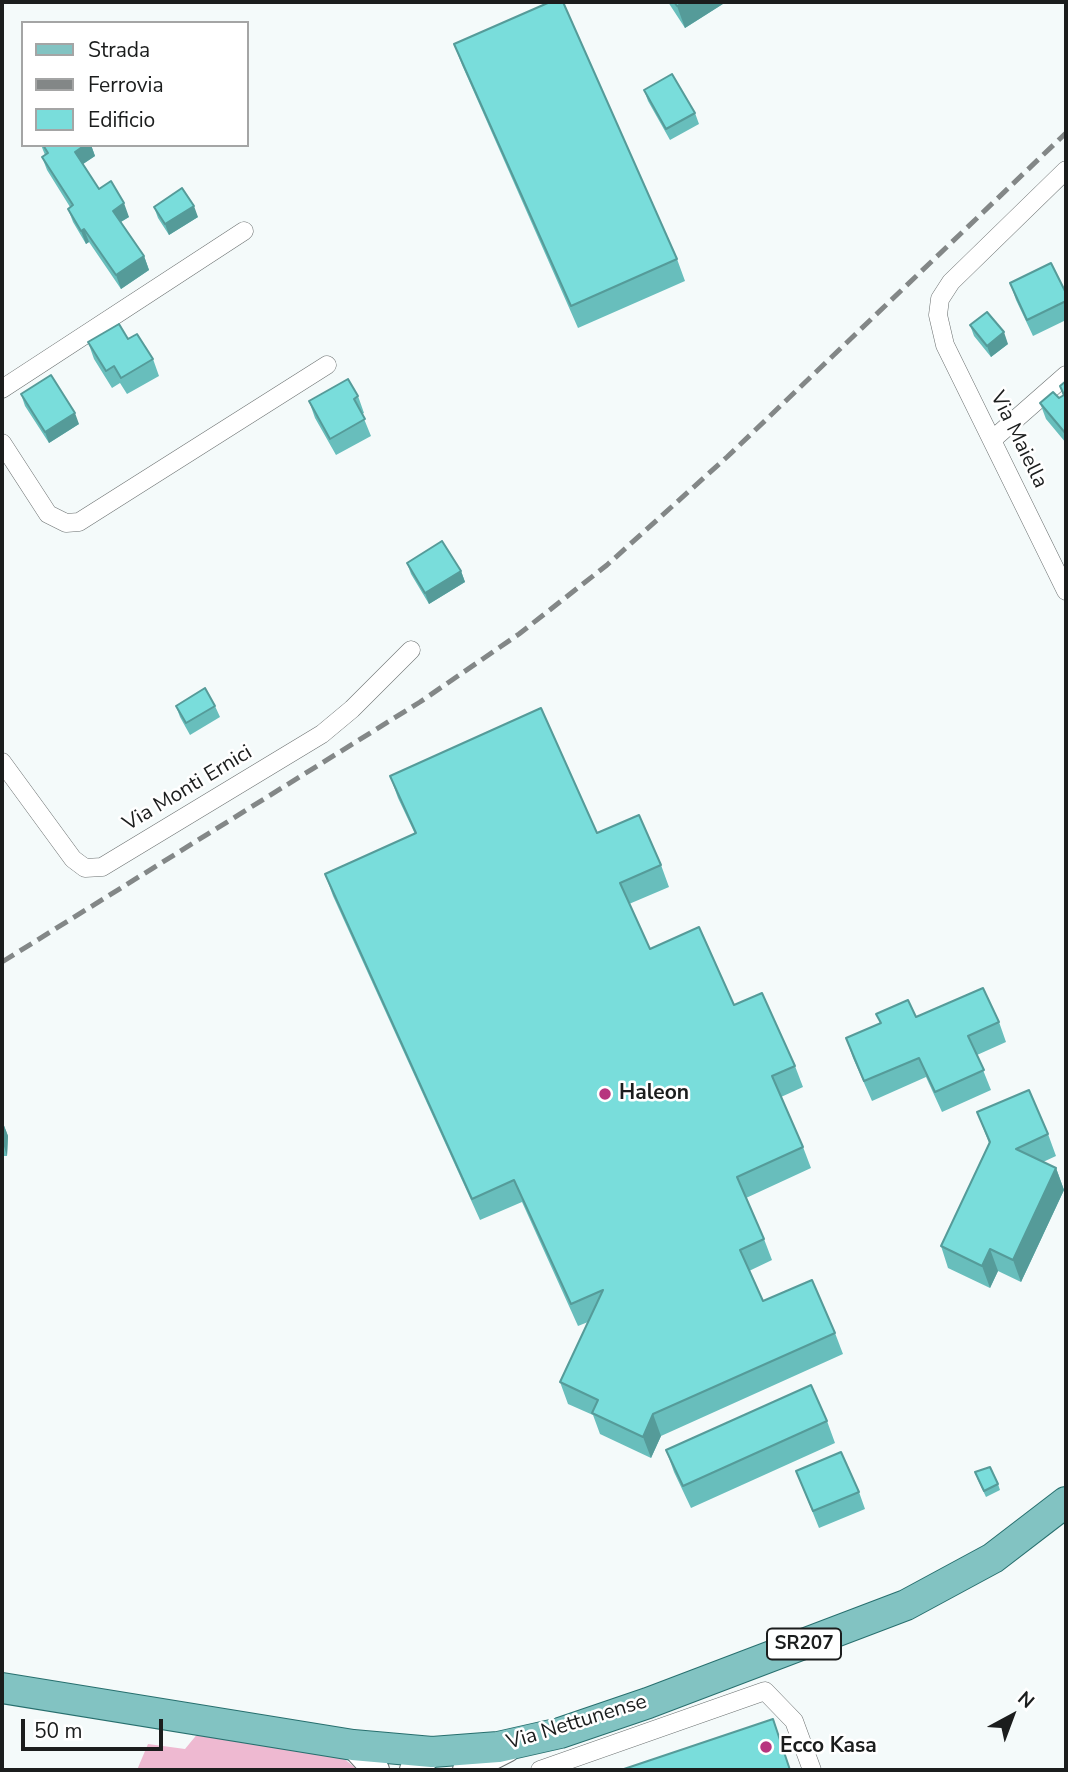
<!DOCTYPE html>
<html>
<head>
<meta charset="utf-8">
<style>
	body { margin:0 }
	#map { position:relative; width:1068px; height:1772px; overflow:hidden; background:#f4fafa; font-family:"Nunito Sans",sans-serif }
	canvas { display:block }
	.frame { position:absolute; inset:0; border:4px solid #1b1d1d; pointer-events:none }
	.legend { position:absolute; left:21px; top:21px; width:228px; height:126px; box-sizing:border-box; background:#fff; border:2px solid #a4a5a5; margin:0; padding:9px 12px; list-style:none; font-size:21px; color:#1b1d1d }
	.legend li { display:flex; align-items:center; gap:14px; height:35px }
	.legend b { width:35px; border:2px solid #a4a5a5 }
	.north { position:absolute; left:977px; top:1681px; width:70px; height:70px; -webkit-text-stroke:5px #fff; paint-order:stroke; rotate:41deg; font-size:19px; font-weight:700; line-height:28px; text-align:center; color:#1b1d1d }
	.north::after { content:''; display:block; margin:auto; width:24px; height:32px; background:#1b1d1d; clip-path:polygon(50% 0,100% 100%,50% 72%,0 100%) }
	.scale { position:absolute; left:21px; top:1719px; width:142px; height:32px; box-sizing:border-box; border:4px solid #1b1d1d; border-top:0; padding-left:9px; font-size:21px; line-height:24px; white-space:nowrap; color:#1b1d1d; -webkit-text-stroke:5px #fff; paint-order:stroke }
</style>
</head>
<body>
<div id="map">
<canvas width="1068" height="1772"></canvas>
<div class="frame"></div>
<ul class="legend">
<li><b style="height:9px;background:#82c3c2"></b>Strada</li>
<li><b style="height:9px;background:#838787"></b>Ferrovia</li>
<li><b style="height:19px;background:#79dddb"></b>Edificio</li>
</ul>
<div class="north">N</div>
<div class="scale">50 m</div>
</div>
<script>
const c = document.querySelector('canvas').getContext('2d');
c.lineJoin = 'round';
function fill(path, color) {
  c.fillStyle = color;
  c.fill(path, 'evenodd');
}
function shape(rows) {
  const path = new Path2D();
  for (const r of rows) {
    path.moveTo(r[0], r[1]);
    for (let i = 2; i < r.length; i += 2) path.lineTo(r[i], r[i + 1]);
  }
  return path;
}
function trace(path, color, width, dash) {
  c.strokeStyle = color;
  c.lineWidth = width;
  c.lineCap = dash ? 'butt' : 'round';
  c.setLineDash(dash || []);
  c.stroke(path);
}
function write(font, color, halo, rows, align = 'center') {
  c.font = font + ' "Nunito Sans",sans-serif';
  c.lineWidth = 5;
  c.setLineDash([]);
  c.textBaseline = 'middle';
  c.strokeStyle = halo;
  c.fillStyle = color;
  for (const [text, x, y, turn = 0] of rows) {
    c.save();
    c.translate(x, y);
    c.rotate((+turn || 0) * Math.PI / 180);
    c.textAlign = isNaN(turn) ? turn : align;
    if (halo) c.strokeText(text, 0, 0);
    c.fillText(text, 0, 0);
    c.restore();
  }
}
fill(shape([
	[199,1732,342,1757,358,1770,137,1770,148,1744,185,1749]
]), '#eeb9d1');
const street = shape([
	[1066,170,951,282,940,299,938,315,945,345,1066,591],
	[2,389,244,231],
	[992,440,1066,375],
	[2,443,48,514,66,523,79,522,327,365],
	[2,762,73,859,85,868,102,867,322,734,352,709,411,650],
	[540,1770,765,1691,794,1721,812,1770]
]);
const secondary = shape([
	[353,1745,376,1770],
	[413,1770,432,1752],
	[466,1770,507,1749]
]);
const primary = shape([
	[2,1688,353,1745,432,1752,498,1747,560,1733,648,1703,906,1605,993,1558,1066,1502]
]);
trace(street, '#6b7070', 19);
trace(secondary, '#6b7070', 28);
trace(primary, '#276f6e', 32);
trace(street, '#fff', 18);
trace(secondary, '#fff', 26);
trace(primary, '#82c3c2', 30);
trace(shape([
	[2,962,420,702,519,634,607,565,727,457,1066,133]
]), '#838787', 5, [14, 7]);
fill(shape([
	[668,2,726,2,685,28],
	[454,44,677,259,685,281,578,328,462,65],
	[644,90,695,113,699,124,670,140,648,101],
	[41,145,91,145,95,156,83,164,99,189,129,217,121,222,144,256,149,270,121,289,89,242,86,244,73,222,68,209,70,207,47,170,42,157,45,155],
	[154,207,198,217,169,235,158,218],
	[1010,283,1066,293,1066,320,1033,336,1016,300],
	[970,325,1008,344,991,357,974,336],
	[128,339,153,359,159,376,127,394,120,383,112,388,94,359,88,342],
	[1066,381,1066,443,1046,419,1040,403,1059,398,1063,395,1060,386],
	[21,394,79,424,49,443,25,406],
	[358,396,364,413,362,414,371,436,336,455,315,418,309,401],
	[407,563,461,571,465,582,429,604,411,574],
	[176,706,215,706,220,717,190,735,180,717],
	[390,776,597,833,661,865,669,887,629,904,650,949,734,1005,795,1066,803,1087,781,1097,803,1147,811,1168,746,1198,764,1239,772,1260,749,1271,763,1301,835,1333,843,1354,661,1436,651,1458,600,1434,593,1415,568,1404,560,1382,588,1322,578,1326,522,1202,480,1220,333,896,325,874,415,834,398,798],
	[876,1014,999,1022,1006,1042,977,1055,991,1090,942,1112,926,1077,872,1101,853,1058,846,1038,880,1023],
	[977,1112,1048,1134,1056,1156,1043,1162,1056,1168,1064,1190,1021,1282,998,1271,990,1288,948,1268,941,1246,989,1143],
	[2,1123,3,1123,8,1136,7,1156,2,1156],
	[827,1421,835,1443,691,1508,674,1472,666,1450],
	[796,1471,859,1492,865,1509,819,1528],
	[977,1478,998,1484,1000,1490,986,1497]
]), '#68bebc');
fill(shape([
	[684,2,726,2,685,28,677,6],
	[85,145,91,145,95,156,80,166,75,152],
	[124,203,129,217,117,224,113,211],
	[194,206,198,217,169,235,165,224],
	[84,229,89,242,86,244,81,231],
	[144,256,149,270,121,289,116,275],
	[1004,332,1008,344,991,357,987,346],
	[75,413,79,424,49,443,45,432],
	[461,571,465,582,429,604,425,593],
	[3,1123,8,1136,7,1156,3,1143],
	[1056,1168,1064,1190,1021,1282,1013,1260],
	[990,1249,998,1271,990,1288,982,1266],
	[653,1414,661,1436,651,1458,643,1437]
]), '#559b99');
const building = shape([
	[550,2,563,2,677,259,571,306,454,44,550,2],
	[674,2,684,2,677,6,674,2],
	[672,74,695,113,666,129,644,90,672,74],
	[43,145,85,145,75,152,99,189,111,181,124,203,113,211,144,256,116,275,84,229,81,231,68,209,73,205,42,157,48,153,43,145],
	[182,188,194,206,165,224,154,207,182,188],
	[1051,263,1066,293,1066,301,1027,320,1010,283,1051,263],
	[987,312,1004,332,987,346,970,325,987,312],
	[119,324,128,339,137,334,153,359,121,378,114,366,106,371,88,342,119,324],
	[51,375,75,413,45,432,21,394,51,375],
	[348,379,358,396,354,399,365,419,330,439,309,401,348,379],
	[1066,381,1066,434,1040,403,1053,392,1059,398,1064,395,1060,386,1066,381],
	[442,541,461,571,425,593,407,563,442,541],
	[205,688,215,706,186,723,176,706,205,688],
	[541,708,597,833,639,815,661,865,620,883,650,949,699,927,734,1005,762,993,795,1066,772,1076,803,1147,737,1177,764,1239,740,1250,763,1301,812,1280,835,1333,653,1414,643,1437,592,1413,598,1400,560,1382,603,1290,571,1304,514,1180,472,1199,325,874,416,833,390,776,541,708],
	[983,988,999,1022,968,1036,984,1070,935,1092,919,1058,864,1081,846,1038,881,1023,876,1014,908,1000,916,1017,983,988],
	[1029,1090,1048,1134,1016,1149,1056,1168,1013,1260,990,1249,982,1266,941,1246,990,1142,977,1112,1029,1090],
	[2,1123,3,1123,3,1143,2,1143,2,1123],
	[811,1385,827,1421,683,1486,666,1450,811,1385],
	[841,1452,859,1492,813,1511,796,1471,841,1452],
	[990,1467,998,1484,984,1491,975,1472,990,1467],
	[773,1719,790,1770,621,1770,773,1719]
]);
fill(building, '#79dddb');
trace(building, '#559b99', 2);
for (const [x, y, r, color] of [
	[605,1094,7,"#b7357f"],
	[766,1747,7,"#b7357f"]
]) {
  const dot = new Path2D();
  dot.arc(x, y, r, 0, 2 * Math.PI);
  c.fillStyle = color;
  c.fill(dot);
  trace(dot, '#fff', 2.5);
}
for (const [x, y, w] of [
	[804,1644,74]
]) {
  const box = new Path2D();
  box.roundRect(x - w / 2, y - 15.5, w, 31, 5);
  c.fillStyle = '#fff';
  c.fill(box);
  trace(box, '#1b1d1d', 2);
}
write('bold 19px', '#1b1d1d', null, [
	["SR207",804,1644]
]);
write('21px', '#1b1d1d', '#fff', [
	["Via Maiella",1018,440,64],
	["Via Monti Ernici",188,789,-31],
	["Via Nettunense",577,1723,-17]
]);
write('bold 21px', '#1b1d1d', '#fff', [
	["Haleon",619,1094],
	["Ecco Kasa",780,1747]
], 'left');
</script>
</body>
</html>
